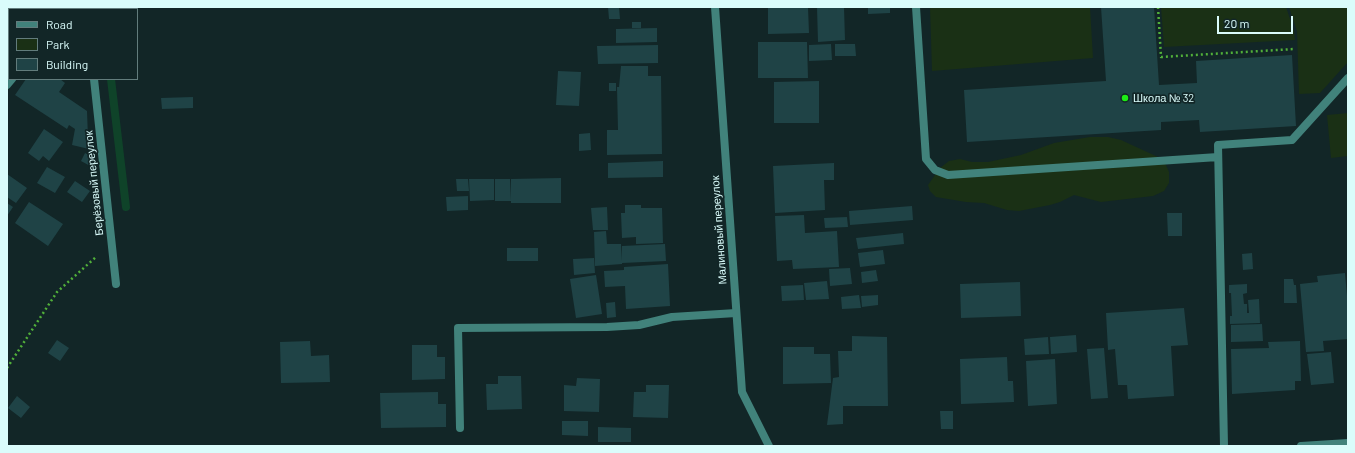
<!DOCTYPE html>
<html>
<head>
<meta charset="utf-8">
<style>
	body { margin:0 }
	#map { position:relative; width:1355px; height:453px; overflow:hidden; background:#122627; font-family:Barlow,sans-serif }
	canvas { display:block }
	.frame { position:absolute; inset:0; border:8px solid #dafcfb; pointer-events:none }
	.legend { position:absolute; left:8px; top:8px; width:130px; height:72px; box-sizing:border-box; background:#122627; border:1px solid #627c7c; margin:0; padding:5px 7px; list-style:none; font-size:12px; color:#dafcfb }
	.legend li { display:flex; align-items:center; gap:8px; height:20px }
	.legend b { width:20px; border:1px solid #627c7c }
	.scale { position:absolute; left:1217px; top:16px; width:76px; height:18px; box-sizing:border-box; border:2px solid #dafcfb; border-top:0; padding-left:5px; font-size:12px; line-height:14px; white-space:nowrap; color:#dafcfb; -webkit-text-stroke:3px #122627; paint-order:stroke }
</style>
</head>
<body>
<div id="map">
<canvas width="1355" height="453"></canvas>
<div class="frame"></div>
<ul class="legend">
<li><b style="height:5px;background:#41827b"></b>Road</li>
<li><b style="height:11px;background:#1a3015"></b>Park</li>
<li><b style="height:11px;background:#1f4346"></b>Building</li>
</ul>
<div class="scale">20 m</div>
</div>
<script>
const c = document.querySelector('canvas').getContext('2d');
c.lineJoin = 'round';
function fill(path, color) {
  c.fillStyle = color;
  c.fill(path, 'evenodd');
}
function shape(rows) {
  const path = new Path2D();
  for (const r of rows) {
    path.moveTo(r[0], r[1]);
    for (let i = 2; i < r.length; i += 2) path.lineTo(r[i], r[i + 1]);
  }
  return path;
}
function trace(path, color, width, dash) {
  c.strokeStyle = color;
  c.lineWidth = width;
  c.lineCap = dash ? 'butt' : 'round';
  c.setLineDash(dash || []);
  c.stroke(path);
}
function write(font, color, halo, rows, align = 'center') {
  c.font = font + ' Barlow,sans-serif';
  c.lineWidth = 3.5;
  c.setLineDash([]);
  c.textBaseline = 'middle';
  c.strokeStyle = halo;
  c.fillStyle = color;
  for (const [text, x, y, turn = 0] of rows) {
    c.save();
    c.translate(x, y);
    c.rotate((+turn || 0) * Math.PI / 180);
    c.textAlign = isNaN(turn) ? turn : align;
    if (halo) c.strokeText(text, 0, 0);
    c.fillText(text, 0, 0);
    c.restore();
  }
}
fill(shape([
	[930,7,1090,7,1093,58,932,71],
	[1161,7,1286,7,1294,31,1295,40,1164,47],
	[1289,7,1348,7,1348,62,1320,93,1299,94,1297,31],
	[1348,113,1348,156,1331,158,1327,115],
	[1090,137,1108,137,1121,140,1158,157,1166,165,1169,172,1169,183,1164,191,1153,196,1101,202,1074,195,1060,202,1050,205,1019,211,1007,210,984,203,966,202,936,197,930,191,928,185,940,168,949,161,960,159,972,162,988,162,1021,155,1054,143]
]), '#1a3015');
trace(shape([
	[104,7,104,9],
	[111,79,126,207]
]), '#0f4329', 8);
fill(shape([
	[608,7,619,7,620,19,609,19],
	[768,7,808,7,809,33,768,34],
	[817,7,844,7,845,40,818,42],
	[868,7,890,7,890,13,868,14],
	[1101,7,1154,7,1159,85,1197,83,1196,61,1292,55,1296,126,1200,132,1199,120,1161,122,1161,130,967,142,964,90,1106,81],
	[632,22,641,22,641,28,632,28],
	[657,28,657,42,616,43,616,29],
	[758,42,807,42,808,78,758,78],
	[831,44,832,60,809,61,809,45],
	[835,44,855,44,856,56,835,56],
	[658,45,658,63,598,64,597,46],
	[621,66,648,66,648,76,661,76,662,154,607,155,607,130,618,130,617,87,619,87],
	[558,71,581,72,579,106,556,105],
	[26,79,60,79,65,83,59,92,87,111,88,138,91,140,89,149,72,145,75,129,69,125,67,129,15,95],
	[819,81,819,123,774,123,774,82],
	[609,83,616,83,616,91,609,91],
	[193,97,193,108,162,109,161,98],
	[44,129,63,142,49,161,43,156,39,161,28,153],
	[590,133,591,150,579,151,579,134],
	[85,153,93,157,92,167,81,161],
	[663,161,663,177,608,178,608,163],
	[834,163,834,180,824,180,825,210,775,213,773,166],
	[47,167,65,177,55,193,37,183],
	[7,174,27,188,16,203,7,197],
	[561,178,561,203,511,203,511,179],
	[456,179,468,179,469,191,457,191],
	[469,179,494,179,494,200,470,201],
	[495,179,510,179,511,201,495,201],
	[75,181,90,191,82,202,67,192],
	[468,196,468,210,447,211,446,197],
	[29,202,63,224,48,246,15,223],
	[7,203,13,207,7,216],
	[625,205,641,205,641,208,662,208,663,243,636,244,636,237,622,238,621,213,625,213],
	[912,206,913,220,850,225,849,211],
	[607,207,608,230,593,230,591,208],
	[1167,213,1182,213,1182,236,1168,236],
	[804,215,805,233,837,231,839,267,793,269,792,260,777,261,775,216],
	[847,217,848,227,825,228,824,218],
	[606,231,607,244,621,244,622,261,622,246,665,244,666,261,622,263,622,264,595,266,594,232],
	[903,233,904,244,858,249,856,238],
	[507,248,538,248,538,261,507,261],
	[883,250,885,264,860,267,858,253],
	[1252,253,1253,269,1243,270,1242,254],
	[594,258,595,273,574,275,573,259],
	[668,264,670,306,626,309,625,286,605,287,604,271,624,270,624,267],
	[850,268,852,284,830,286,829,269],
	[876,270,878,281,862,283,861,272],
	[1345,273,1348,307,1348,339,1323,341,1324,351,1306,352,1300,284,1318,282,1317,276],
	[596,275,602,314,576,318,570,279],
	[1284,279,1293,279,1294,285,1296,285,1297,303,1284,303],
	[827,281,829,299,806,300,804,283],
	[1020,282,1021,316,961,318,960,284],
	[1247,284,1247,293,1243,294,1244,304,1247,304,1247,313,1249,313,1248,300,1259,299,1260,323,1230,324,1230,316,1232,316,1231,293,1229,293,1229,285],
	[803,285,804,300,782,301,781,286],
	[859,295,861,308,842,309,841,297],
	[878,295,878,305,862,307,861,296],
	[615,302,616,317,607,318,606,303],
	[1184,308,1188,345,1171,346,1174,396,1128,399,1127,385,1118,385,1115,349,1108,350,1106,313],
	[1262,324,1263,341,1231,342,1231,325],
	[1076,335,1077,352,1051,354,1050,337],
	[852,336,887,337,888,406,843,406,843,424,827,425,833,378,839,377,838,351,852,351],
	[1048,337,1049,354,1025,355,1024,339],
	[57,340,69,348,60,361,48,353],
	[310,341,311,356,329,355,330,382,281,383,280,342],
	[1300,341,1301,381,1295,381,1295,390,1232,394,1231,349,1269,348,1268,342],
	[412,345,437,345,437,357,445,357,445,379,412,380],
	[783,347,814,347,814,354,830,354,831,383,783,384],
	[1104,348,1108,398,1091,399,1087,349],
	[1331,352,1334,383,1311,385,1307,354],
	[1007,357,1008,381,1013,381,1014,402,961,404,960,359],
	[1055,359,1057,404,1028,406,1026,361],
	[498,376,521,376,522,409,487,410,486,384,498,384],
	[577,378,600,379,599,412,564,411,564,385,576,386],
	[646,385,669,385,668,418,633,417,634,392,646,392],
	[438,392,438,404,446,404,446,427,381,428,380,393],
	[17,396,30,407,21,418,8,408],
	[940,411,953,411,953,429,941,429],
	[562,421,588,421,588,436,562,435],
	[598,427,631,428,631,442,598,442]
]), '#1f4346');
trace(shape([
	[1158,7,1161,57,1294,49],
	[7,368,57,292,96,257]
]), '#51b03a', 2.5, [2, 3]);
trace(shape([
	[916,7,926,159,935,170,948,175,1218,157],
	[63,9,65,7],
	[7,85,12,79],
	[460,428,458,328,607,327,639,325,672,317,736,313],
	[1224,446,1218,145,1292,140,1348,78]
]), '#41827b', 8);
trace(shape([
	[86,7,86,9],
	[715,7,742,392,769,446],
	[94,79,116,284],
	[1301,446,1348,443]
]), '#41827b', 8);
for (const [x, y, r, color] of [
	[1125,98,4,"#1dec16"]
]) {
  const dot = new Path2D();
  dot.arc(x, y, r, 0, 2 * Math.PI);
  c.fillStyle = color;
  c.fill(dot);
  trace(dot, '#122627', 1.5);
}
write('11px', '#dafcfb', '#122627', [
	["Школа № 32",1133,98]
], 'left');
write('11px', '#dafcfb', '#122627', [
	["Берёзовый переулок",94,183,-96],
	["Малиновый переулок",719,230,-94]
]);
</script>
</body>
</html>
